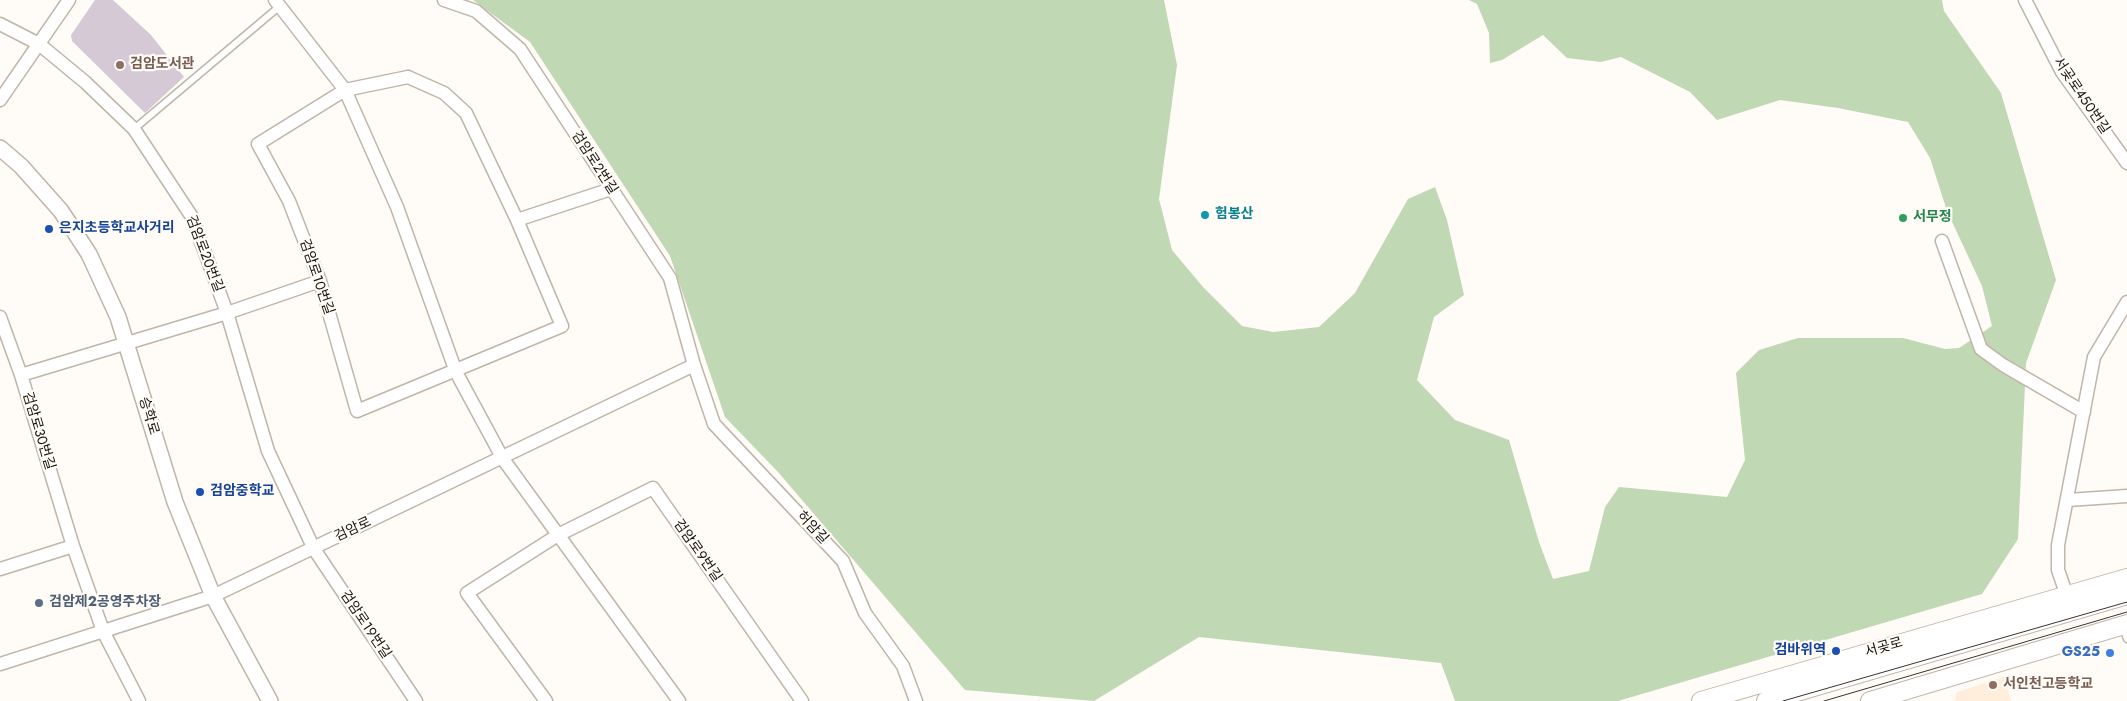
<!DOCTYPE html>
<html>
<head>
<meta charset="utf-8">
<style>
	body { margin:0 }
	canvas { display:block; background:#fffbf6 }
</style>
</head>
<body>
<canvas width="2127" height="701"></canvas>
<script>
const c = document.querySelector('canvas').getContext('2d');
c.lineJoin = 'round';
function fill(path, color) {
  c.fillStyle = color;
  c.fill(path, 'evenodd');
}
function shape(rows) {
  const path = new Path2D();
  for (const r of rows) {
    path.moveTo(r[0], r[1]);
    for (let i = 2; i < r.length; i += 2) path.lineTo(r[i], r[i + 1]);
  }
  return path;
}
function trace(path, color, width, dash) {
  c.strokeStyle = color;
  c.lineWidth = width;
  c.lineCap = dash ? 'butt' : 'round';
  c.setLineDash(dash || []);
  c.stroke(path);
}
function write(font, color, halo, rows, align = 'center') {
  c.font = font + ' Jost,"Noto Sans KR",sans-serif';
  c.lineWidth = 4.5;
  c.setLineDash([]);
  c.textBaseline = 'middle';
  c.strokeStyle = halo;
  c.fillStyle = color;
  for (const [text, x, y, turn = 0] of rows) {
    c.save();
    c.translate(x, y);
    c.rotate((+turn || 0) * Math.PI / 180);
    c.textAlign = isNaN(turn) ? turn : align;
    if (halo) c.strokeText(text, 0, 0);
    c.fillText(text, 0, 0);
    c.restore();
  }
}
fill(shape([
	[2004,677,2011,701,1954,701,1957,692]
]), '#feeedb');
fill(shape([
	[473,0,1164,0,1177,65,1159,199,1172,250,1203,287,1242,326,1273,332,1319,327,1355,293,1408,199,1435,187,1447,220,1464,295,1434,317,1417,380,1455,420,1509,440,1539,542,1553,579,1589,571,1605,507,1619,487,1727,497,1745,460,1736,373,1759,350,1798,338,1903,338,1945,349,1959,348,1992,326,1982,286,1947,211,1930,158,1908,122,1838,108,1780,100,1717,120,1690,92,1621,57,1601,62,1567,58,1543,35,1502,60,1490,63,1489,33,1477,4,1469,0,1942,0,1944,11,2001,93,2056,280,2026,363,2018,539,1982,594,1618,701,1455,701,1441,663,1199,637,1094,701,965,690,778,472,725,417,670,256,530,42]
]), '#c1d8b4');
fill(shape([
	[95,0,113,0,151,35,184,77,145,113,72,41,71,35]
]), '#d4c9d4');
const service = shape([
	[134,129,280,6],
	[2123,626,2127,639]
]);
const minor = shape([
	[275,0,345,90,397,207,456,372,503,459,679,701],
	[444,0,476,11,520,49,670,278,694,365,714,424,843,561,865,613,903,666,916,701],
	[2025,0,2062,72,2127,163],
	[0,24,39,44,85,82,134,129,192,217,227,313,268,451,314,549,416,701],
	[408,77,444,93,466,113,517,220,562,326,357,411,320,281,289,201,258,144,345,90,408,77],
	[0,100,69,0],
	[517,220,611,189],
	[1942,241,1981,349,2003,365,2084,412],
	[0,317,21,375,73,546,103,631,139,701],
	[21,375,227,313,320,281],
	[2068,500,2127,496],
	[0,569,73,546],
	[2067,596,2058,570,2058,545,2094,357,2127,302],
	[0,664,213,596,694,365],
	[546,701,467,593,558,535,653,488,802,701]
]);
const tertiary = shape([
	[0,148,21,166,61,211,89,254,118,317,175,502,213,596,270,701]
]);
const secondary = shape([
	[1701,701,2127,578],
	[1766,701,2127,595],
	[1870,701,2127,624]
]);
trace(service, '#bfb5a9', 9);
trace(minor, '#bfb5a9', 15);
trace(tertiary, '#bfb5a9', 18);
trace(secondary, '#bfb5a9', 20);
trace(service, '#fff', 6);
trace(minor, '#fff', 12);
trace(tertiary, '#fff', 15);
trace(secondary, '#fff', 18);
trace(shape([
	[1783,701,2127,602],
	[1824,701,2127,612]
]), '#383531', 1);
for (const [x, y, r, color] of [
	[120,65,5,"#8d6e63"],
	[1205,215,5,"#0f9aa8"],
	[1903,218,5,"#2e9e5b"],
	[49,229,5,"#1a4fb4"],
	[200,492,5,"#1a4fb4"],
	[39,603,5,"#5c6f8a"],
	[1836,651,5,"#1a4fb4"],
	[2110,653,5,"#3f7fe0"],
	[1993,685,5,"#8d6e63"]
]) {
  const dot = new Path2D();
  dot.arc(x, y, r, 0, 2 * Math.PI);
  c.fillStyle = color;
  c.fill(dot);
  trace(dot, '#fffbf6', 2);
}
write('bold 14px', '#785e54', '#fffbf6', [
	["검암도서관",130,65],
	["서인천고등학교",2003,685]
], 'left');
write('14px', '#181511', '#fffbf6', [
	["서곶로450번길",2081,96,56],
	["검암로2번길",594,163,57],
	["검암로20번길",204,254,69],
	["검암로10번길",316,277,71],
	["승학로",148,416,73],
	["검암로30번길",38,431,73],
	["허암길",812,528,47],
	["검암로",353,530,-25],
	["검암로9번길",697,551,55],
	["검암로19번길",365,625,56],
	["서곶로",1884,648,-16]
]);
write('bold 14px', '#0d838f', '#fffbf6', [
	["험봉산",1215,215]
], 'left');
write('bold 14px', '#27864d', '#fffbf6', [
	["서무정",1913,218]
], 'left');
write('bold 14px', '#164399', '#fffbf6', [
	["은지초등학교사거리",59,229],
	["검암중학교",210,492],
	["검바위역",1826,651,"right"]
], 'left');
write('bold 14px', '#4e5e75', '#fffbf6', [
	["검암제2공영주차장",49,603]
], 'left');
write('bold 14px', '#366cbe', '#fffbf6', [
	["GS25",2100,653]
], 'right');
</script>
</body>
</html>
